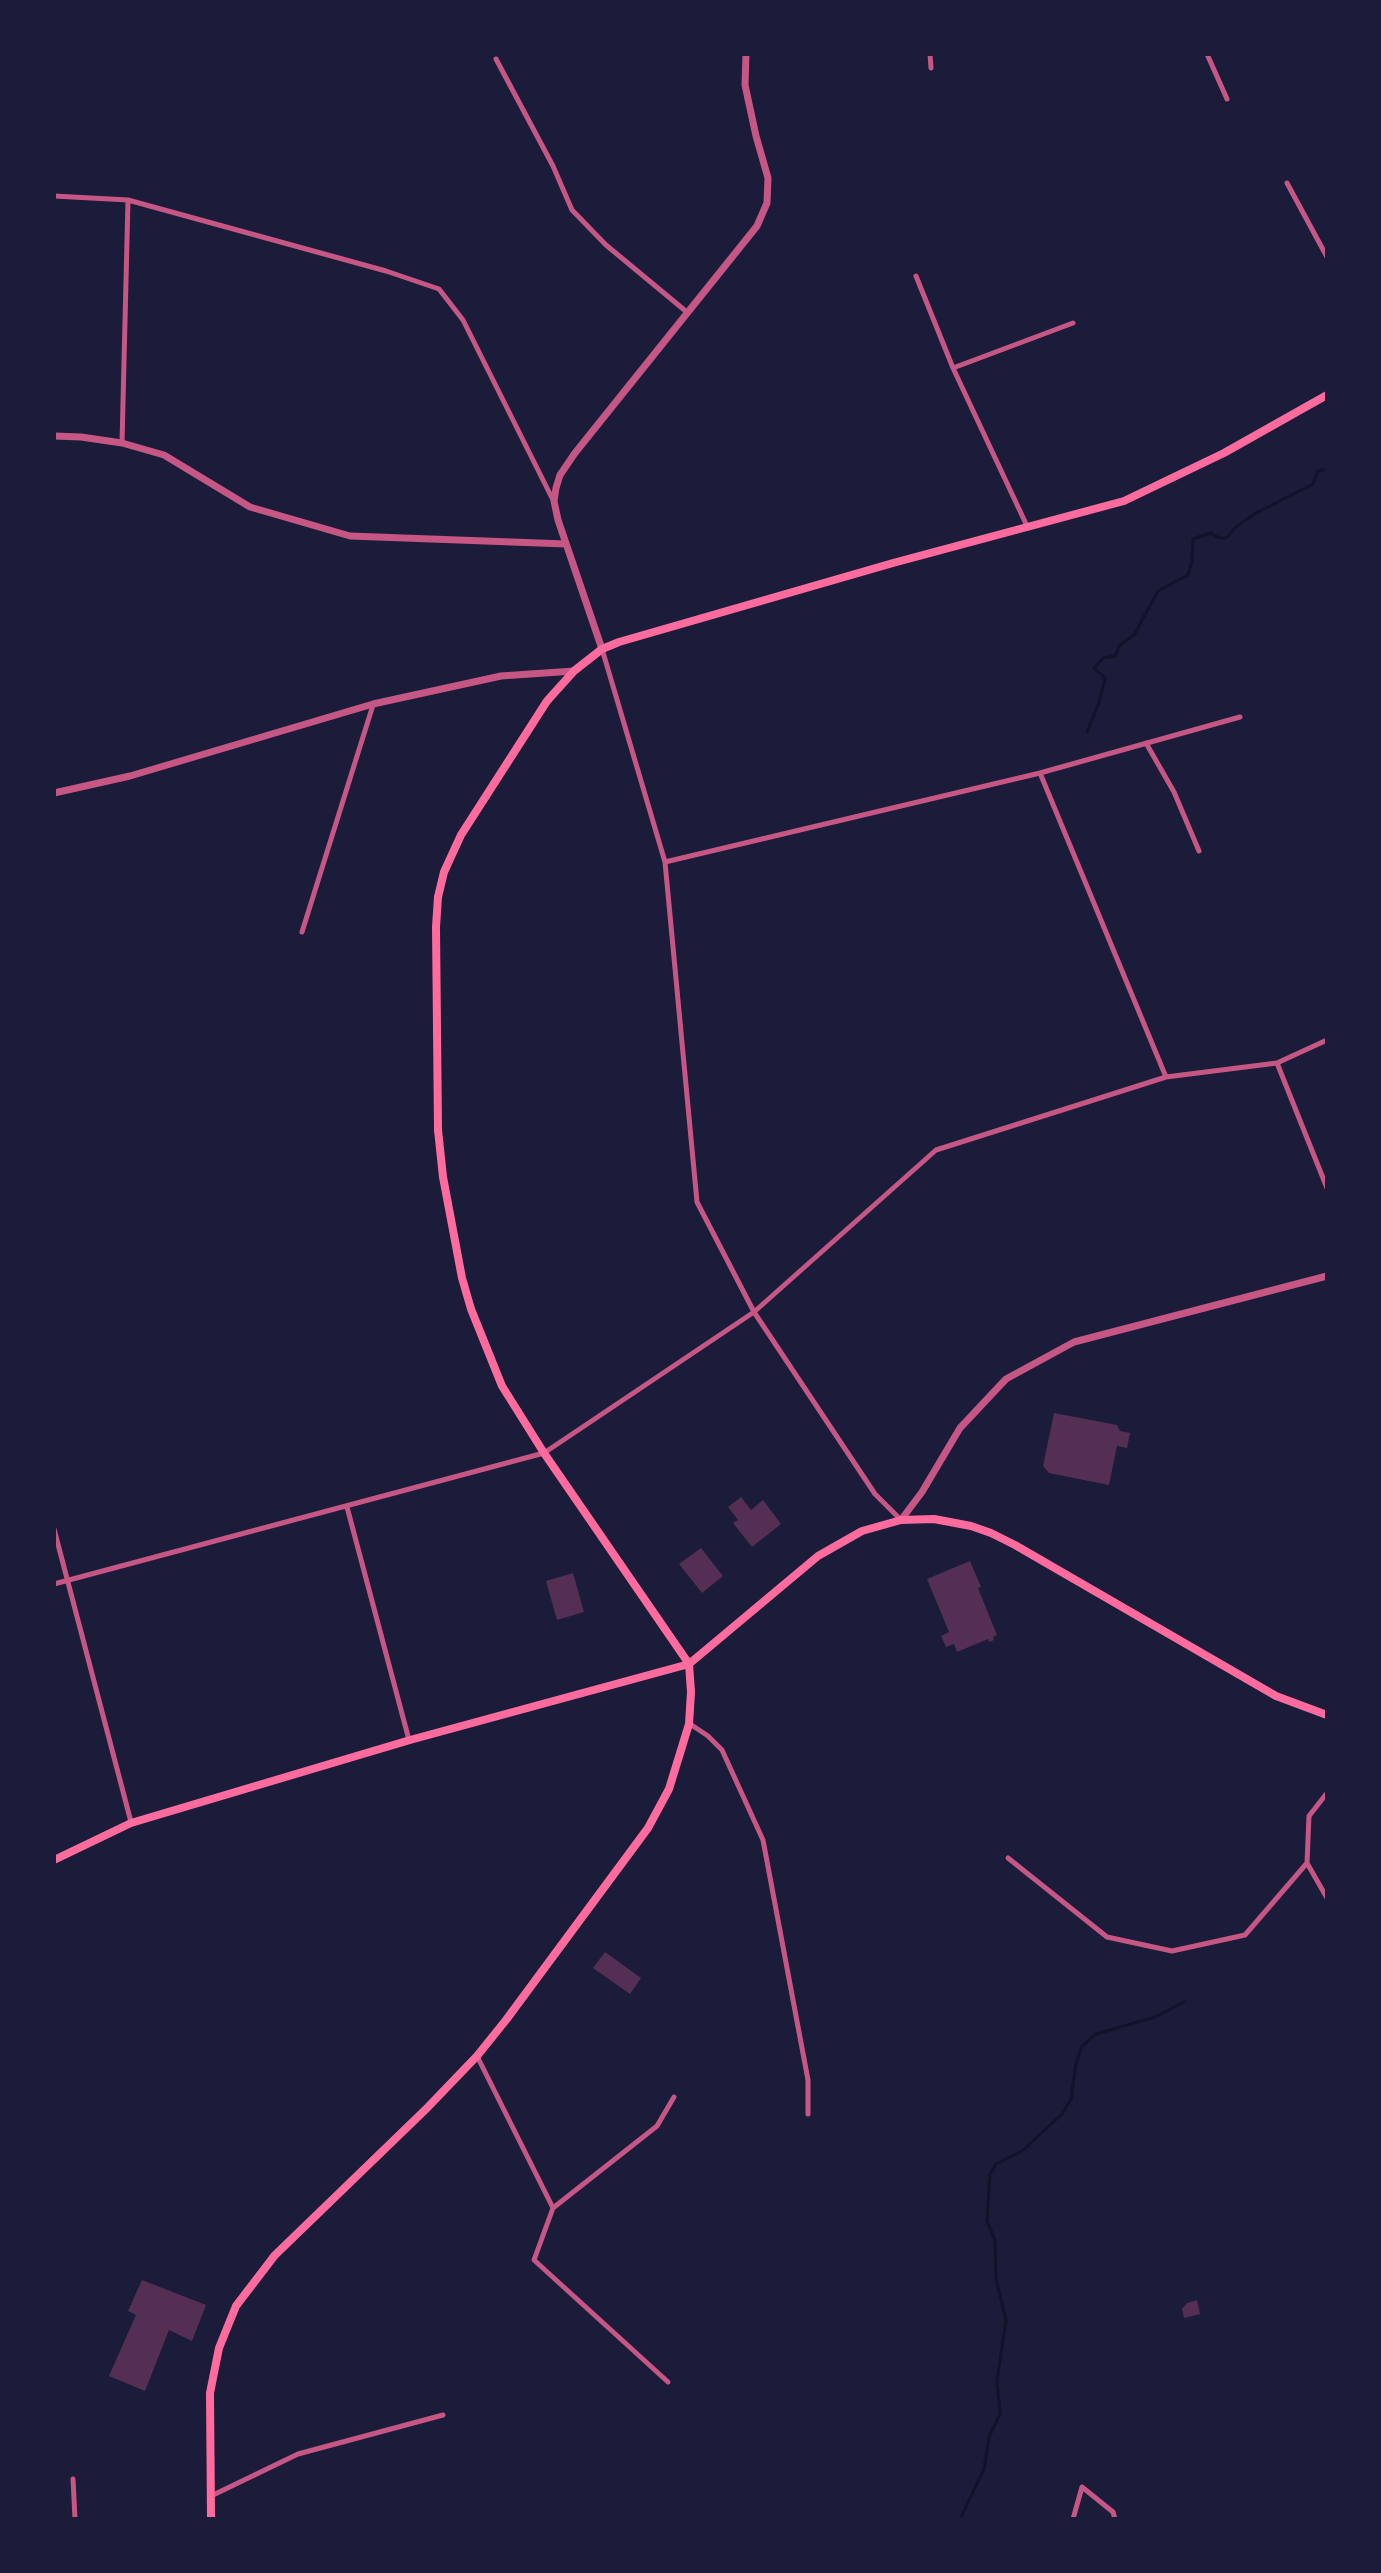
<!DOCTYPE html>
<html>
<head>
<meta charset="utf-8">
<style>
	body { margin:0 }
	#map { position:relative; width:1381px; height:2573px; overflow:hidden; background:#1b1b3a; font-family:"Zilla Slab",serif }
	canvas { display:block }
	.frame { position:absolute; inset:0; border:56px solid #1b1b3a; pointer-events:none }
</style>
</head>
<body>
<div id="map">
<canvas width="1381" height="2573"></canvas>
<div class="frame"></div>
</div>
<script>
const c = document.querySelector('canvas').getContext('2d');
c.lineJoin = 'round';
function shape(rows) {
  const path = new Path2D();
  for (const r of rows) {
    path.moveTo(r[0], r[1]);
    for (let i = 2; i < r.length; i += 2) path.lineTo(r[i], r[i + 1]);
  }
  return path;
}
function trace(path, color, width, dash) {
  c.strokeStyle = color;
  c.lineWidth = width;
  c.lineCap = dash ? 'butt' : 'round';
  c.setLineDash(dash || []);
  c.stroke(path);
}
function fill(path, color) {
  c.fillStyle = color;
  c.fill(path, 'evenodd');
}
trace(shape([
	[1087,732,1099,703,1105,678,1094,668,1103,658,1115,656,1120,645,1134,635,1158,591,1188,575,1192,561,1193,539,1211,533,1219,538,1226,538,1237,526,1256,513,1313,484,1318,471,1327,469],
	[960,2519,984,2469,989,2437,1000,2414,997,2381,1006,2320,996,2279,995,2240,987,2221,990,2174,996,2164,1022,2151,1062,2114,1071,2099,1076,2063,1082,2046,1096,2034,1155,2017,1184,2002]
]), '#12122b', 3);
fill(shape([
	[1054,1413,1117,1425,1120,1431,1130,1433,1127,1448,1117,1446,1109,1485,1049,1473,1043,1466],
	[741,1497,751,1510,763,1500,781,1524,752,1547,733,1523,738,1520,728,1507],
	[701,1548,723,1576,702,1593,679,1564],
	[970,1561,981,1587,978,1588,997,1635,993,1637,994,1640,989,1642,988,1639,957,1652,954,1644,946,1647,941,1636,949,1632,927,1579],
	[573,1573,584,1612,557,1620,546,1581],
	[605,1952,641,1978,630,1994,593,1968],
	[142,2280,206,2305,192,2341,169,2330,145,2391,109,2376,136,2315,128,2311],
	[1197,2300,1200,2314,1184,2318,1182,2309,1187,2303]
]), '#542f53');
trace(shape([
	[930,54,931,68],
	[1207,54,1227,99],
	[496,59,553,166,572,210,606,245,688,313],
	[1287,183,1327,257],
	[54,196,128,200,386,271,439,289,463,320,553,500],
	[916,276,953,368,1027,526],
	[953,368,1073,323],
	[122,443,128,200],
	[602,649,665,862,697,1202,754,1312,875,1494,901,1520],
	[1146,743,1174,792,1199,851],
	[1040,773,1166,1077],
	[665,862,1040,773,1240,717],
	[302,932,373,705],
	[1277,1063,1327,1188],
	[347,1507,409,1740],
	[54,1529,131,1822],
	[54,1584,544,1453,754,1312,936,1150,1166,1077,1277,1063,1327,1040],
	[690,1724,708,1736,722,1750,763,1840,808,2080,808,2114],
	[1327,1793,1309,1816,1307,1863,1327,1898],
	[1008,1858,1107,1937,1172,1951,1245,1935,1307,1863],
	[477,2056,553,2208,534,2260,668,2382],
	[553,2208,657,2126,674,2097],
	[73,2479,75,2519],
	[211,2496,298,2454,443,2415],
	[1073,2519,1082,2487,1113,2512,1115,2519]
]), '#c65784', 5);
trace(shape([
	[54,436,81,437,122,443,164,455,250,507,350,536,566,544],
	[602,649,558,520,554,501,556,488,560,475,575,453,757,226,767,203,768,178,756,136,745,85,746,54],
	[54,793,130,776,373,704,501,676,574,671],
	[901,1520,922,1492,960,1428,1006,1379,1074,1342,1327,1276]
]), '#c65784', 7);
trace(shape([
	[54,1860,131,1823,410,1740,689,1664,818,1556,862,1531,901,1520,934,1519,971,1526,991,1533,1015,1545,1276,1696,1327,1715]
]), '#ff6b9d', 8);
trace(shape([
	[211,2519,210,2393,219,2348,236,2306,275,2255,428,2107,477,2056,506,2020,648,1828,669,1789,689,1724,691,1692,689,1664,544,1453,502,1386,471,1309,462,1278,443,1177,438,1130,436,927,438,897,444,872,461,835,547,701,574,671,602,649,619,642,893,563,1124,501,1224,453,1327,395]
]), '#ff6b9d', 8);
</script>
</body>
</html>
